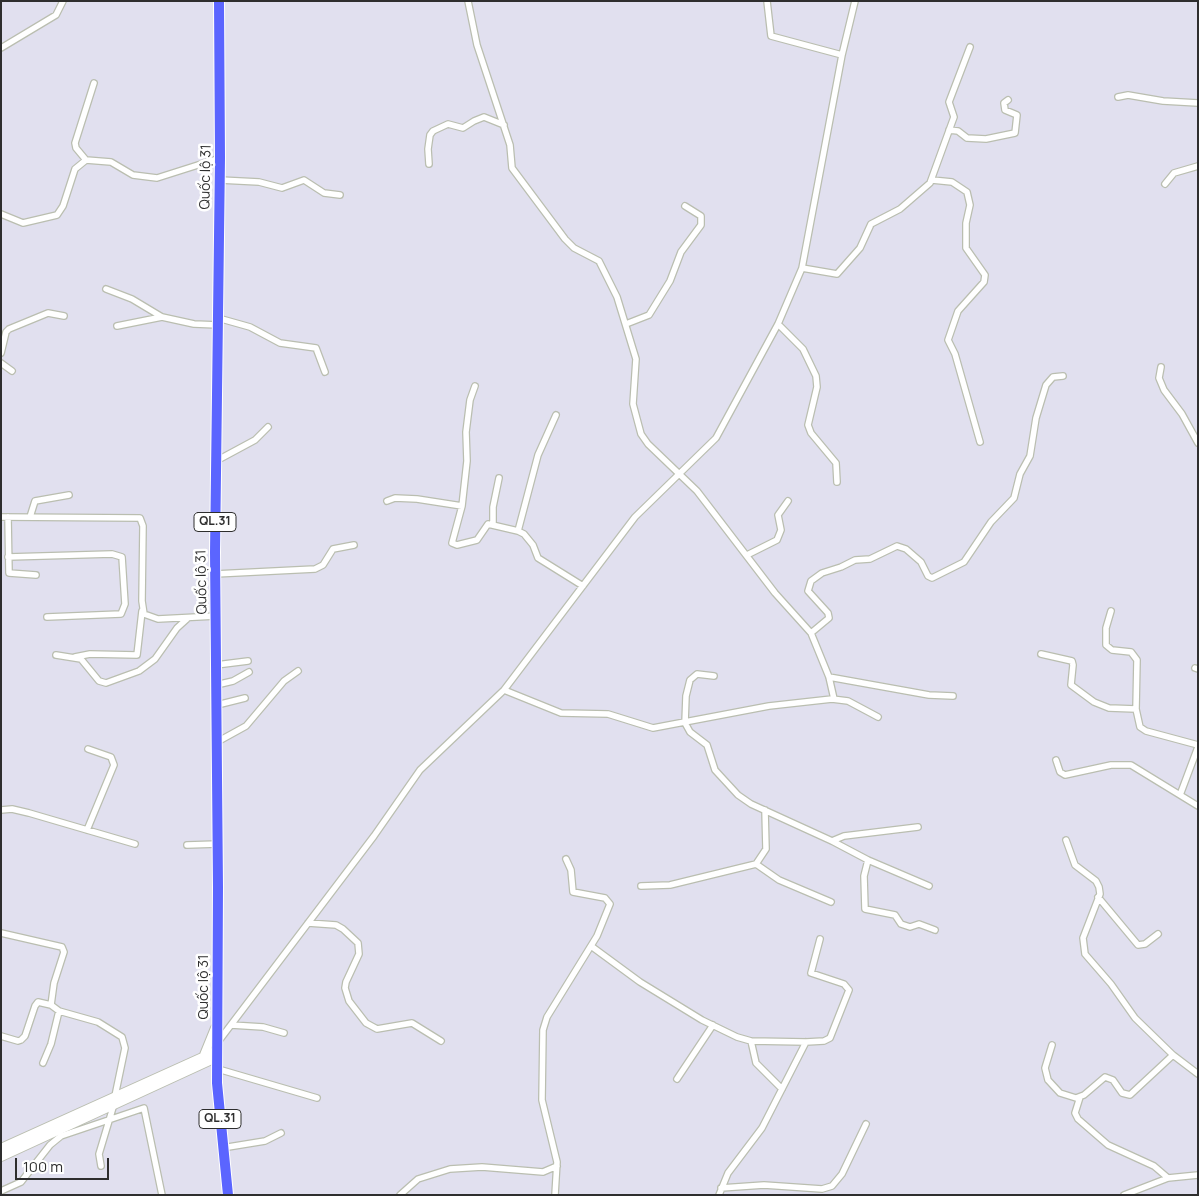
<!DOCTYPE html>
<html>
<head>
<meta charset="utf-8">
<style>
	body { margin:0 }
	#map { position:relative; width:1199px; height:1196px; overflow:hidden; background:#e1e0ef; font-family:Manrope,sans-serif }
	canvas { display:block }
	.frame { position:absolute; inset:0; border:2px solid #2e2e2e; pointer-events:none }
	.scale { position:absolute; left:15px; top:1158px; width:94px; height:22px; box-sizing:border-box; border:2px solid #2e2e2e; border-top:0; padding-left:6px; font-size:15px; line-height:18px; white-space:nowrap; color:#2e2e2e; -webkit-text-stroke:4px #fff; paint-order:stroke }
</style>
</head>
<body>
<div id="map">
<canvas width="1199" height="1196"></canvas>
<div class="frame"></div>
<div class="scale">100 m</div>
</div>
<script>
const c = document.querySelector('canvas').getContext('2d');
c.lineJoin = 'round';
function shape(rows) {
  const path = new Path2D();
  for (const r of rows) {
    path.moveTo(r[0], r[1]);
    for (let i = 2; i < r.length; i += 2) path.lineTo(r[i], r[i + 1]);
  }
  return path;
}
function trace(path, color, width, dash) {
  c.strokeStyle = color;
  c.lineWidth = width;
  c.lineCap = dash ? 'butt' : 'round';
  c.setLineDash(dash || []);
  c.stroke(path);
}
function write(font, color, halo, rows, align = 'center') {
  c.font = font + ' Manrope,sans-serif';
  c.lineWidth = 5;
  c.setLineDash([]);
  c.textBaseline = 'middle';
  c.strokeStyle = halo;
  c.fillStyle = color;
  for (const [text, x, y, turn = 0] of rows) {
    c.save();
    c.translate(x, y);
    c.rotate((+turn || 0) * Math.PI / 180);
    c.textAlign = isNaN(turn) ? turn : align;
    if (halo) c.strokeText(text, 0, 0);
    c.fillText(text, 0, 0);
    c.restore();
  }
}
const street = shape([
	[468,1,477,45,510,145,512,168,565,239,574,248,599,261,617,297,636,359,633,404,641,434,648,444,697,491,775,593,811,633,829,618,828,613,808,591,811,581,822,573,841,567,855,560,870,559,897,546,906,549,921,562,928,576,932,578,964,562,991,522,1014,498,1020,474,1030,456,1036,418,1046,385,1053,377,1063,376],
	[767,1,771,36,842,55],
	[1,48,56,15,63,1],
	[1118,97,1128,95,1163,101,1198,103],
	[949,130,958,131,967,138,986,139,1015,133,1017,115,1005,110,1004,103,1008,100],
	[86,160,76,148,75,143,94,83],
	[429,164,428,149,430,135,433,131,448,124,463,128,474,121,484,117,504,125],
	[220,180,259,182,282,188,304,180,324,193,340,195],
	[932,180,952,182,967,192,970,205,966,223,966,248,985,275,984,282,958,311,948,340,955,354,980,442],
	[1165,184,1174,173,1198,166],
	[1,214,23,223,57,215,63,206,75,169,86,160,111,162,133,175,157,178,220,158],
	[802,268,837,274,860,248,871,224,900,209,930,183,954,117,949,102,970,47],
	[106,289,132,299,162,317,194,324,218,325],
	[218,318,250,327,280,343,316,348,325,372],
	[626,324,649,315,670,281,681,252,701,225,701,216,685,206],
	[778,324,803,349,816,376,817,387,808,425,811,433,836,463,837,482],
	[117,326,162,317],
	[1,353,6,332,9,329,48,313,64,316],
	[1,363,12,371],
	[1161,367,1159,378,1164,390,1182,414,1198,443],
	[475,386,470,400,466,432,467,461,462,506,452,543,457,545,477,540,488,524,518,531,524,534,533,545,538,558,583,586],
	[216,461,255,440,268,427],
	[387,501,395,498,417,499,462,506],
	[1,517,140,518,143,526,142,601,144,614,158,619,216,616],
	[8,517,9,573,36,575],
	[30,517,35,501,69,495],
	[493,525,493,507,499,478],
	[518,531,538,455,556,415],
	[747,555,777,540,781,530,778,515,788,501],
	[8,557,112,554,122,557,125,604,121,614,47,617],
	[215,574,315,569,323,565,333,549,354,545],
	[1111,611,1106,628,1106,645,1112,650,1131,652,1137,660,1136,709,1140,727,1146,731,1198,745],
	[811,633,829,677,834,699],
	[1041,654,1072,661,1073,665,1071,685,1094,702,1109,708,1136,709],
	[56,655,81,659,99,681,106,683,139,671,155,659,177,628,188,618],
	[75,657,90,654,137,655,142,611],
	[216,665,248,661],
	[1195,668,1198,669],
	[714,676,697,674,690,680,686,696,685,723,690,732,707,745,715,770,738,795,751,804,832,841,868,860,929,886],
	[829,677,929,695,953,696],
	[216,685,233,681,249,672],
	[504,690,561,713,608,714,653,728,769,706,832,699,848,701,878,717],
	[217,705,245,698],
	[217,742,246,726,284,681,298,671],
	[1056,760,1060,772,1065,775,1111,765,1131,765,1198,806],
	[1180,795,1198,747],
	[1,810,12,809,29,813,135,844],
	[87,830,114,765,111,757,88,749],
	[1066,840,1075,865,1096,881,1099,887,1100,894,1083,938,1085,954,1111,984,1135,1018,1173,1055,1198,1074],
	[832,841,844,836,918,827],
	[187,845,218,844],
	[868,860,864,876,865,909,895,915,901,924,910,927,919,924,935,930],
	[756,864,779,880,831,902],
	[641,886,670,885,756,864,766,849,765,810],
	[1098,897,1138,945,1145,944,1158,934],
	[308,923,336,925,343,929,358,943,359,954,346,982,345,988,349,1001,366,1023,377,1029,412,1023,441,1041],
	[1,933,62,947,64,952,54,983,51,1005,59,1011,98,1022,122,1037,125,1048,115,1096],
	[591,946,640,982,702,1020,737,1037,751,1041,806,1042,824,1041,830,1038,849,990,844,984,811,973,820,939],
	[231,1025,263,1027,284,1033],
	[1,1036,18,1041,21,1040,25,1036,35,1006,38,1002,51,1005],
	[751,1041,756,1063,782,1089],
	[218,1042,374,836,420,770,504,690,635,517,716,438,778,324,802,268,842,55,855,1],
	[1052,1045,1045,1068,1048,1080,1060,1093,1076,1098,1084,1095,1105,1077,1113,1080,1122,1093,1130,1095,1173,1055],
	[43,1063,51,1044,59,1011],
	[218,1069,317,1098],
	[677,1079,713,1025],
	[1080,1097,1075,1113,1078,1119,1108,1145,1154,1166,1168,1178],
	[222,1148,265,1141,281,1133],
	[101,1166,99,1154,114,1104],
	[721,1188,764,1185,822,1189,832,1186,842,1174,866,1124],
	[1,1191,21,1182,50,1145,61,1136,144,1108,162,1195],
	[400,1195,418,1179,450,1169,482,1167,543,1172,557,1166],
	[555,1195,557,1162,542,1100,543,1030,547,1017,597,936,610,904,605,898,573,892,571,870,566,859],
	[719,1195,728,1173,762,1128,806,1042],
	[1124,1195,1168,1178,1198,1175]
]);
const secondary = shape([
	[204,1055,215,1028],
	[1,1148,218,1050],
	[1,1157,218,1057]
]);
const highway = shape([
	[219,1,220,158,215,552,218,887,217,1083,228,1195]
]);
trace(street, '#babeb0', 8);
trace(secondary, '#babeb0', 10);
trace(highway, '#fff', 12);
trace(street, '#fff', 5.5);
trace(secondary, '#fff', 8);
trace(highway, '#5b65ff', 10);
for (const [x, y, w] of [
	[215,522,42],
	[220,1119,42]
]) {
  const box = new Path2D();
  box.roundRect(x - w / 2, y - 9.5, w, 19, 4);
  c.fillStyle = '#fff';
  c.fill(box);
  trace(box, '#2e2e2e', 1);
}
write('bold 12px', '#2e2e2e', null, [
	["QL.31",215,522],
	["QL.31",220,1119]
]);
write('14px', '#2e2e2e', '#fff', [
	["Quốc lộ 31",206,177,-89],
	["Quốc lộ 31",202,582,-91],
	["Quốc lộ 31",204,987,-90]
]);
</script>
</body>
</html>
